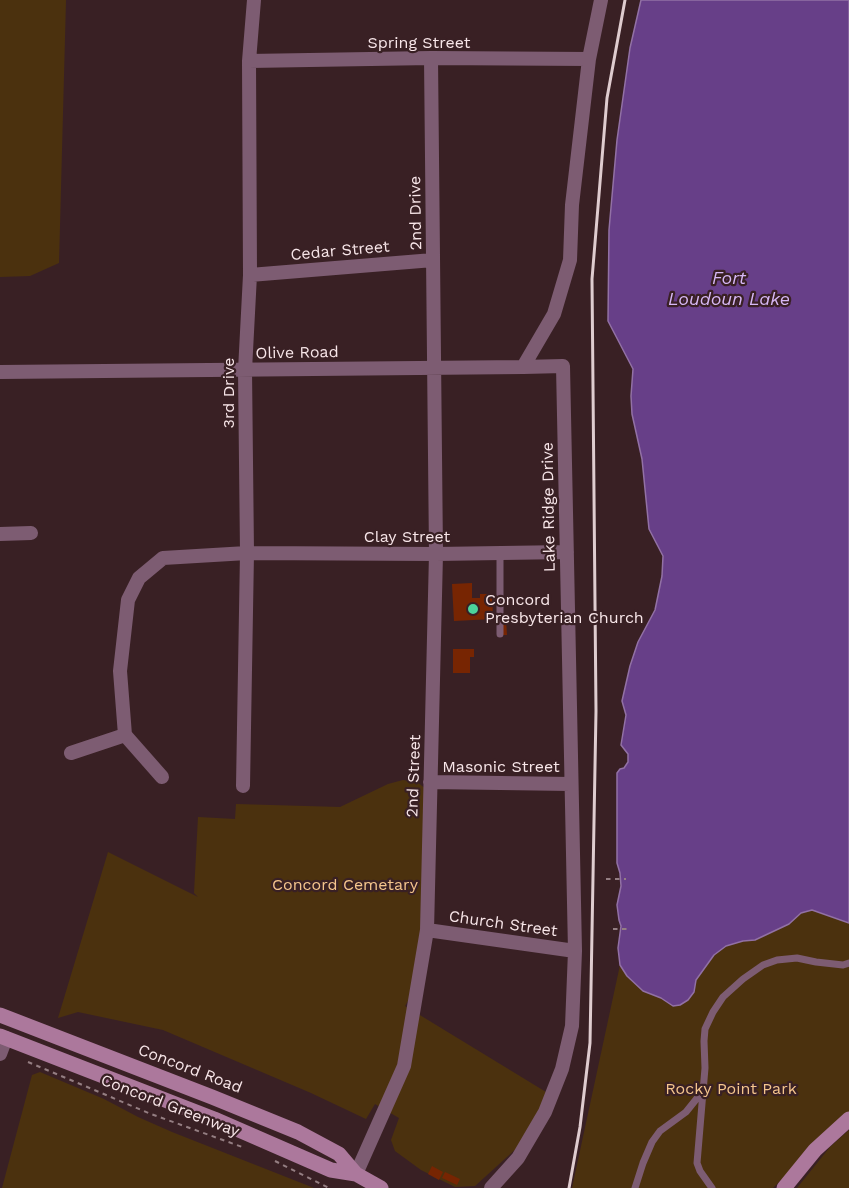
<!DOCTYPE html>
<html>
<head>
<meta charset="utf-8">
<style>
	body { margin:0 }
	canvas { display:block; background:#392024 }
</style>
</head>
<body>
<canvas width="849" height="1188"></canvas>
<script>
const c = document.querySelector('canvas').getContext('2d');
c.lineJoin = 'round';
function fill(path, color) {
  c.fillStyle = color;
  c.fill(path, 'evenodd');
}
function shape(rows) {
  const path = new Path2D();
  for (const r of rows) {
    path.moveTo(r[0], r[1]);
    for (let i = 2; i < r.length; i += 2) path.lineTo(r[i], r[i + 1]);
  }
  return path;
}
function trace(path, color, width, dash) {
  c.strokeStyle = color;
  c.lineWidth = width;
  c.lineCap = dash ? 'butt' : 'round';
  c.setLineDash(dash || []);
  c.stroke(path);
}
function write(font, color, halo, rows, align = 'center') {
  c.font = font + ' "Work Sans",sans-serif';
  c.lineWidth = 4.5;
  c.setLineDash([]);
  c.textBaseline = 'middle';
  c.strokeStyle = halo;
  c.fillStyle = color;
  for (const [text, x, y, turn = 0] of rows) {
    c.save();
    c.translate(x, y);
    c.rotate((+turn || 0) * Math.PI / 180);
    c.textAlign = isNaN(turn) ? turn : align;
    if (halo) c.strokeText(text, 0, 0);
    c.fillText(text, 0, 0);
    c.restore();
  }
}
fill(shape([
	[0,0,66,0,59,263,30,276,0,277],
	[403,780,417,782,426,789,422,924,409,999,405,1006,546,1092,540,1108,518,1147,475,1186,455,1187,421,1170,395,1151,391,1140,399,1118,375,1104,366,1119,311,1093,163,1030,78,1012,58,1018,108,852,198,897,194,893,198,817,235,819,236,804,340,807,388,784],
	[812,910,849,923,849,1112,773,1188,572,1188,620,965,627,976,643,991,661,998,673,1006,694,992,696,980,714,955,726,946,743,941,755,940,788,924,801,913],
	[40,1072,104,1099,138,1117,172,1132,314,1188,2,1188,32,1075],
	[849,1130,849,1188,797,1188,830,1147]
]), '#4b310e');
const water = shape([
	[641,0,849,0,849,923,812,910,801,913,789,924,755,940,743,941,726,946,714,955,696,980,694,992,688,1000,680,1005,673,1006,661,998,643,991,627,976,620,965,618,948,621,926,619,920,617,905,621,886,620,873,617,863,617,773,620,769,624,768,628,762,628,754,621,745,626,715,622,701,630,666,638,642,655,610,662,576,663,556,649,529,642,459,632,414,631,396,633,369,608,321,609,230,617,140,630,48,641,0]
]);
fill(water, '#673f88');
trace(water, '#9271a5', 1.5);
fill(shape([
	[472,583,472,598,480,598,480,594,492,594,493,619,454,621,452,584],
	[506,620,507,635,502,635,501,621],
	[453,649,474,649,474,657,470,657,470,673,453,673],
	[432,1166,443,1172,439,1180,428,1174],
	[445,1172,460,1179,457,1185,442,1178]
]), '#772502');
trace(shape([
	[606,879,626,879],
	[613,929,630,929],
	[28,1062,151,1114,245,1148],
	[275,1161,329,1188]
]), '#947e82', 2, [4.5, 4.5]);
trace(shape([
	[500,634,500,553],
	[635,1188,643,1163,652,1142,660,1131,686,1112,702,1092],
	[712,1188,700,1171,697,1163,705,1068,704,1041,705,1029,713,1012,723,997,743,979,763,965,777,960,797,958,816,962,843,965,849,963]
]), '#7d5c72', 7);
trace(shape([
	[249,61,431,58,589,59],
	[250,275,433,260],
	[0,372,523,367],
	[0,534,31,533],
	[71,753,125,735],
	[162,777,125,735,120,671,128,600,139,578,163,558,247,553,436,554,567,552],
	[430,782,571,784],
	[243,786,247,553,245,370,250,275,249,61,254,0],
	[427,930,575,951],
	[0,1054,6,1038],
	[356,1174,404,1066,427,930,436,554,431,58],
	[491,1188,518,1158,545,1112,562,1069,572,1026,575,951,563,366,523,367,554,314,570,260,572,205,589,59,601,0]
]), '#7d5c72', 14);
trace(shape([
	[0,1015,212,1097,298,1132,339,1154,356,1174,381,1188],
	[0,1036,214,1119,331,1170,356,1174],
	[784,1188,815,1150,849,1119]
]), '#ac789c', 15);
trace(shape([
	[569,1188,580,1127,590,1043,596,711,592,279,607,98,625,0]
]), '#dfcccf', 3);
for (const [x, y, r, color] of [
	[473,609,6,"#4cd49b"]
]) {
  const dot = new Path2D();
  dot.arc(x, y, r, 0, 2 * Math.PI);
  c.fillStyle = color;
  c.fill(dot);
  trace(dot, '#392024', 2);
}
write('16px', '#f8e6e9', '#392024', [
	["Spring Street",419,43],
	["2nd Drive",416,213,-91],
	["Cedar Street",340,251,-5],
	["Olive Road",297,353,-1],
	["3rd Drive",229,393,-90],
	["Lake Ridge Drive",549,507,-91],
	["Clay Street",407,537],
	["Masonic Street",501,767],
	["2nd Street",414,776,-88],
	["Church Street",503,924,8],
	["Concord Road",190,1069,21],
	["Concord Greenway",170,1106,21]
]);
write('16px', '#f8e6e9', '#392024', [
	["Concord",485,600],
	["Presbyterian Church",485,618]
], 'left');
write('16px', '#f5c58d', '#392024', [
	["Concord Cemetary",345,885],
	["Rocky Point Park",731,1089]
]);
write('italic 18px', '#d7b8f6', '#392024', [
	["Fort",729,279],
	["Loudoun Lake",729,300]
]);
</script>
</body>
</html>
